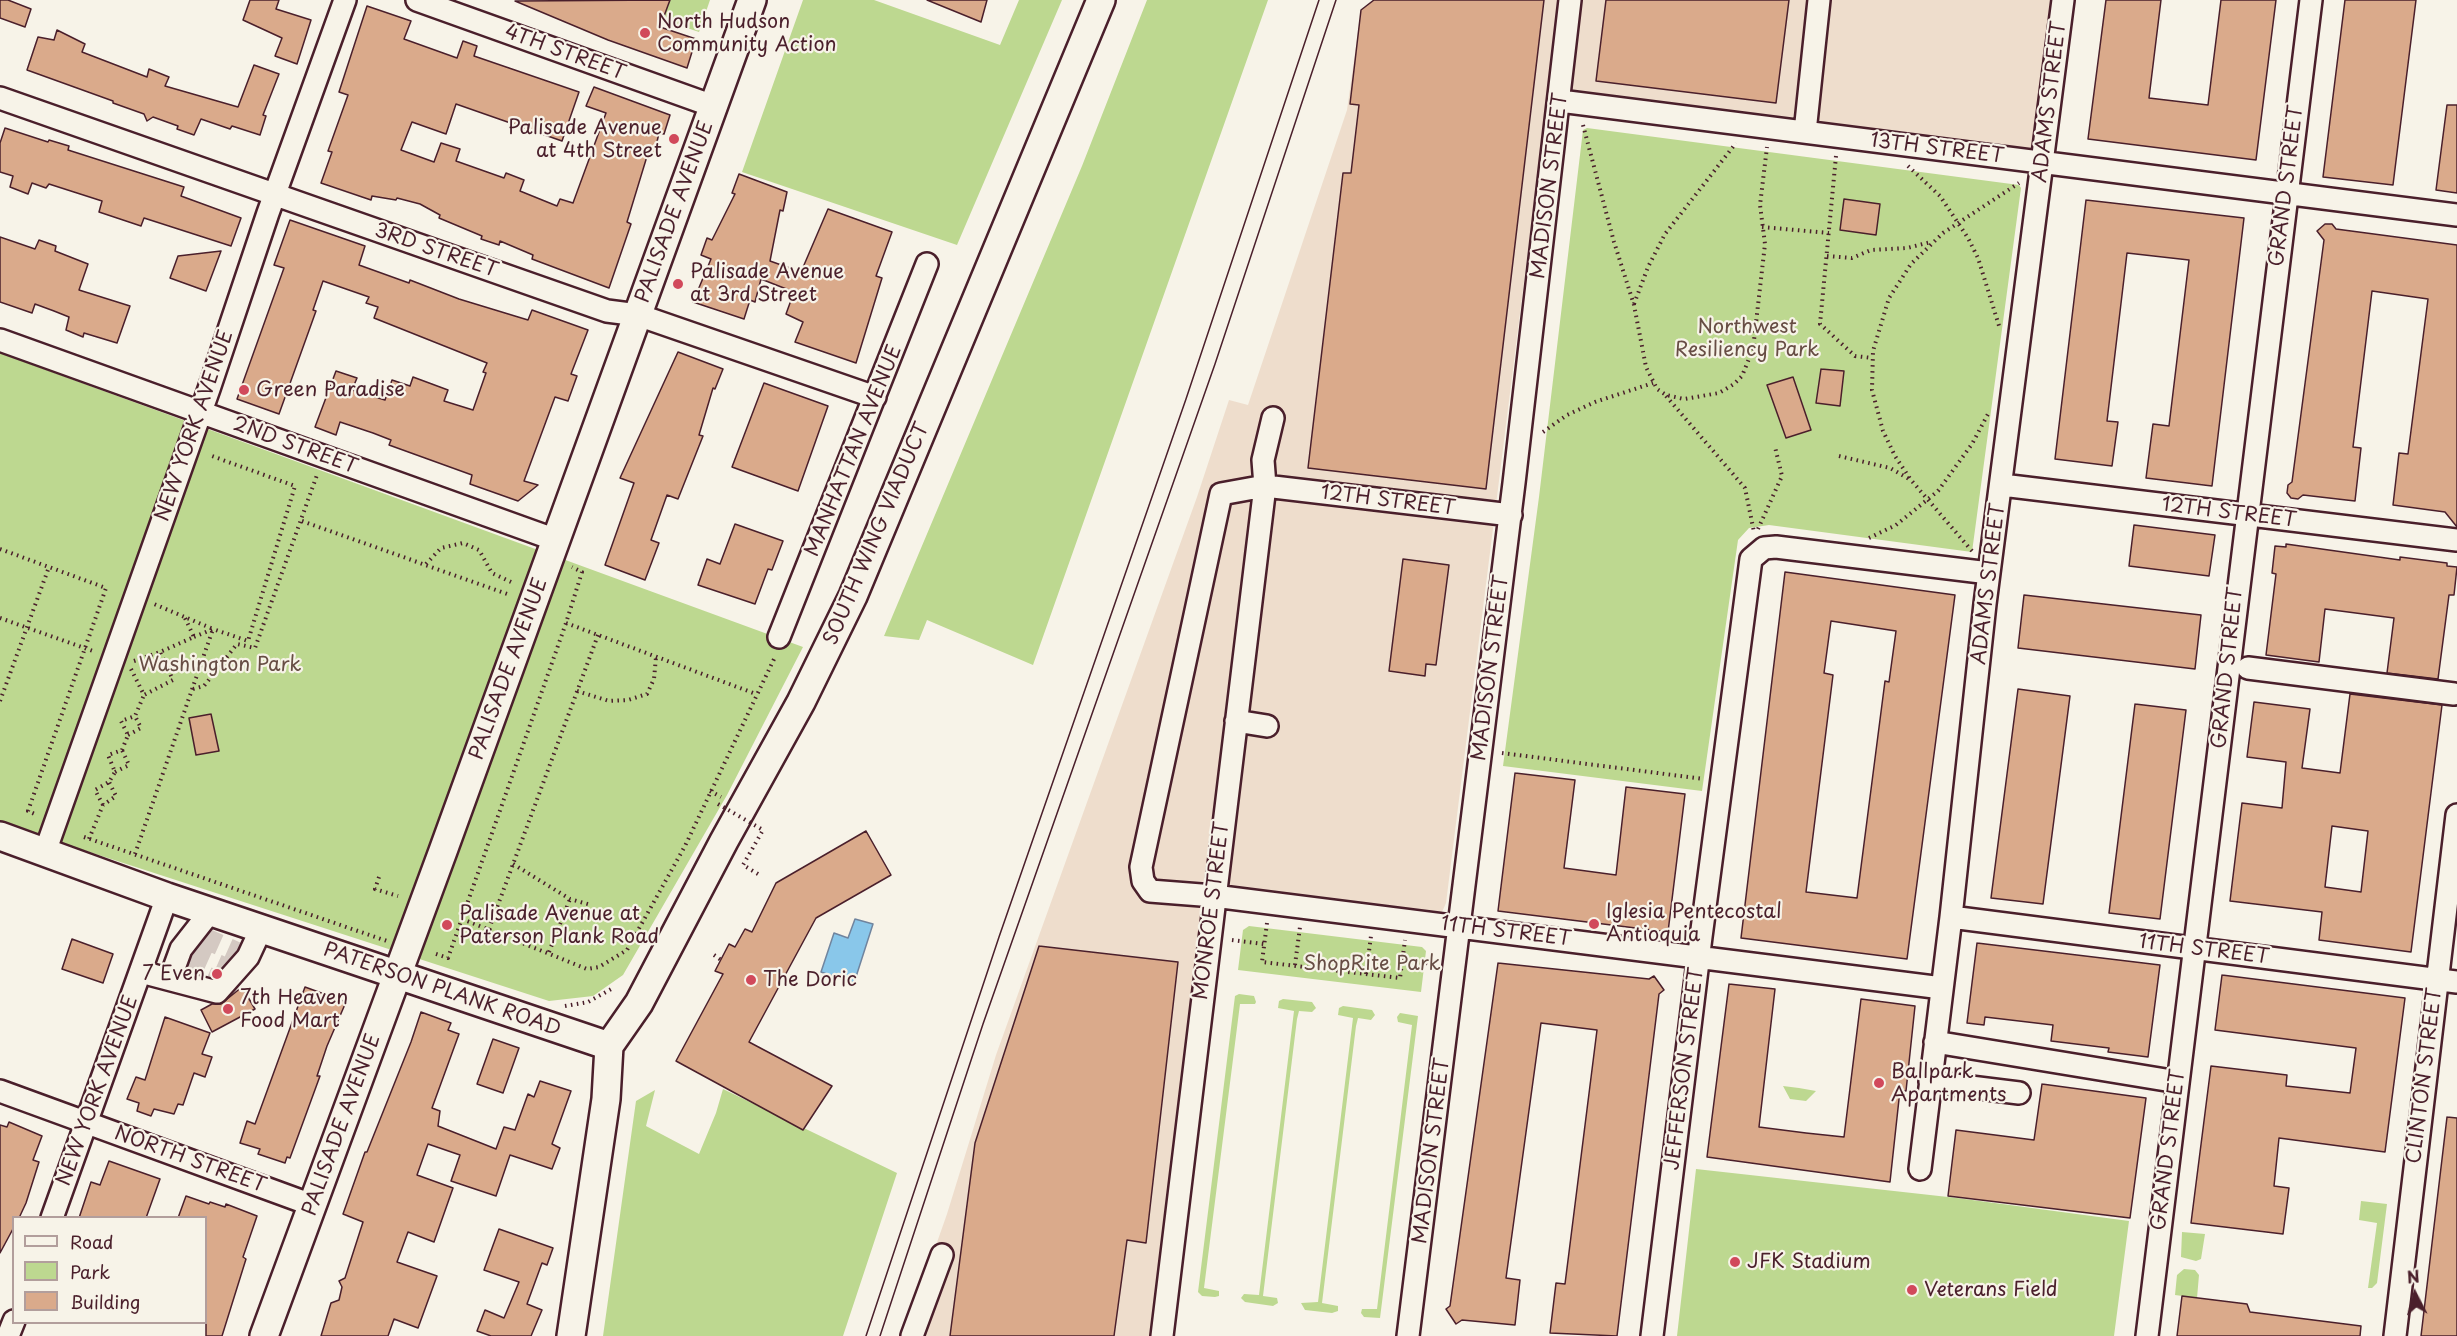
<!DOCTYPE html>
<html>
<head>
<meta charset="utf-8">
<style>
	body { margin:0 }
	#map { position:relative; width:2457px; height:1336px; overflow:hidden; background:#f7f3e8; font-family:"Playpen Sans",sans-serif }
	canvas { display:block }
	.legend { position:absolute; left:12px; top:1216px; width:195px; height:108px; box-sizing:border-box; background:#f7f3e8; border:2px solid #b29e9c; margin:0; padding:8px 10px; list-style:none; font-size:18px; color:#4a1f2b }
	.legend li { display:flex; align-items:center; gap:12px; height:30px }
	.legend b { width:30px; border:2px solid #b29e9c }
	.north { position:absolute; left:2385px; top:1264px; width:60px; height:60px; -webkit-text-stroke:4px #f7f3e8; paint-order:stroke; rotate:354deg; font-size:16px; font-weight:700; line-height:24px; text-align:center; color:#4a1f2b }
	.north::after { content:''; display:block; margin:auto; width:21px; height:27px; background:#4a1f2b; clip-path:polygon(50% 0,100% 100%,50% 72%,0 100%) }
</style>
</head>
<body>
<div id="map">
<canvas width="2457" height="1336"></canvas>
<ul class="legend">
<li><b style="height:8px;background:#f7f3e8"></b>Road</li>
<li><b style="height:16px;background:#bdd890"></b>Park</li>
<li><b style="height:16px;background:#daaa8b"></b>Building</li>
</ul>
<div class="north">N</div>
</div>
<script>
const c = document.querySelector('canvas').getContext('2d');
c.lineJoin = 'round';
function fill(path, color) {
  c.fillStyle = color;
  c.fill(path, 'evenodd');
}
function shape(rows) {
  const path = new Path2D();
  for (const r of rows) {
    path.moveTo(r[0], r[1]);
    for (let i = 2; i < r.length; i += 2) path.lineTo(r[i], r[i + 1]);
  }
  return path;
}
function trace(path, color, width, dash) {
  c.strokeStyle = color;
  c.lineWidth = width;
  c.lineCap = dash ? 'butt' : 'round';
  c.setLineDash(dash || []);
  c.stroke(path);
}
function write(font, color, halo, rows, align = 'center') {
  c.font = font + ' "Playpen Sans",sans-serif';
  c.lineWidth = 4.5;
  c.setLineDash([]);
  c.textBaseline = 'middle';
  c.strokeStyle = halo;
  c.fillStyle = color;
  for (const [text, x, y, turn = 0] of rows) {
    c.save();
    c.translate(x, y);
    c.rotate((+turn || 0) * Math.PI / 180);
    c.textAlign = isNaN(turn) ? turn : align;
    if (halo) c.strokeText(text, 0, 0);
    c.fillText(text, 0, 0);
    c.restore();
  }
}
fill(shape([
	[1374,0,2056,0,2042,164,1546,106,1446,903,1442,912,1435,914,1222,887,1158,1336,904,1336,947,1214,996,1055,1197,497,1229,400,1248,405,1347,110,1361,10]
]), '#edc');
fill(shape([
	[670,0,710,0,699,32,663,20],
	[803,0,874,0,1000,45,1019,0,1062,0,957,245,742,172],
	[1147,0,1268,0,1033,665,927,620,919,640,884,636,1082,166],
	[1587,128,2019,185,2021,188,1972,552,1769,525,1749,528,1738,540,1702,791,1503,766,1539,497,1583,130],
	[0,353,803,647,727,795,623,975,593,996,549,1001,0,823],
	[1249,926,1422,947,1426,951,1421,992,1238,970,1243,930],
	[1239,994,1254,996,1256,1002,1255,1004,1240,1004,1204,1288,1219,1291,1219,1296,1215,1297,1202,1296,1198,1292,1235,996],
	[1283,999,1312,1002,1316,1008,1312,1012,1299,1011,1297,1019,1263,1296,1277,1298,1278,1303,1273,1306,1245,1302,1241,1298,1244,1294,1259,1295,1294,1011,1278,1008,1279,1001],
	[1343,1006,1372,1010,1375,1015,1371,1020,1358,1018,1356,1026,1322,1303,1338,1306,1338,1311,1332,1313,1305,1310,1301,1303,1318,1302,1353,1018,1338,1015,1339,1008],
	[1400,1013,1418,1016,1380,1318,1364,1317,1361,1313,1362,1309,1377,1309,1412,1025,1398,1022,1397,1017],
	[1783,1086,1799,1088,1816,1091,1806,1101,1790,1099],
	[723,1089,897,1173,843,1336,603,1336,636,1101,655,1090,646,1126,699,1154,716,1113],
	[1696,1169,1957,1198,2129,1221,2114,1336,1677,1336],
	[2361,1201,2387,1204,2377,1283,2372,1288,2368,1288,2377,1223,2359,1220],
	[2182,1232,2205,1234,2201,1259,2196,1261,2181,1257],
	[2184,1269,2195,1270,2199,1275,2197,1298,2175,1295,2177,1275]
]), '#bdd890');
const water = shape([
	[855,919,873,924,854,983,821,972,834,933,848,938,855,919]
]);
fill(water, '#89c7ea');
trace(water, '#70849e', 1.5);
const building = shape([
	[0,0,8,0,31,9,25,27,0,18,0,0],
	[250,0,279,0,276,9,311,20,297,64,275,56,282,38,243,20,250,0],
	[670,0,660,27,696,39,687,68,608,40,515,1,670,0],
	[927,0,987,0,981,22,927,0],
	[1374,0,1544,0,1486,489,1308,468,1343,173,1351,173,1359,105,1350,104,1361,10,1374,0],
	[1606,0,1789,0,1776,103,1596,81,1606,0],
	[2106,0,2161,0,2149,98,2208,105,2221,0,2276,0,2256,160,2088,139,2106,0],
	[2345,0,2416,0,2393,185,2323,177,2345,0],
	[367,6,411,21,404,39,457,58,463,41,477,46,474,56,579,92,562,141,456,104,446,134,412,122,401,150,434,162,441,143,460,149,456,161,504,178,506,173,524,180,520,191,557,206,560,199,573,203,606,113,586,106,594,87,670,115,664,134,659,133,654,155,648,153,627,222,631,224,609,288,532,259,533,255,500,241,499,245,481,239,482,236,439,218,440,215,420,204,397,198,396,200,372,196,371,200,321,183,332,152,328,151,348,95,339,92,367,6],
	[57,30,85,44,82,52,147,77,149,69,169,77,165,86,238,107,254,65,279,74,263,115,266,116,260,135,232,126,230,129,201,119,194,135,177,129,178,126,153,117,147,121,144,114,113,103,113,101,27,70,38,37,54,40,57,30],
	[2447,105,2457,105,2457,193,2436,190,2447,105],
	[5,128,48,142,49,140,69,146,68,150,184,187,181,196,241,218,231,246,144,218,141,226,99,212,102,201,49,184,46,188,32,183,28,194,10,187,13,176,0,172,0,143,5,128],
	[739,174,787,192,783,211,780,210,770,261,801,272,828,209,892,232,876,276,882,278,856,363,795,342,803,322,786,314,794,292,761,279,755,302,750,300,744,319,693,302,711,259,701,255,707,238,712,240,735,194,732,193,739,174],
	[1844,199,1880,204,1876,235,1840,230,1844,199],
	[2086,200,2244,218,2212,486,2146,478,2153,424,2169,426,2189,260,2127,253,2107,421,2118,422,2112,466,2055,459,2086,200],
	[290,220,365,246,359,265,409,283,410,280,459,299,528,320,532,310,588,330,571,374,577,376,568,401,555,397,524,481,538,485,518,501,470,484,472,475,389,445,391,440,373,433,340,422,336,435,315,427,336,371,357,378,352,390,385,400,392,380,410,386,413,377,448,390,444,401,473,410,486,373,483,372,487,363,374,318,378,307,366,303,369,297,323,281,313,310,316,311,279,414,237,399,284,268,274,265,290,220],
	[2325,224,2332,224,2336,229,2457,245,2457,527,2445,512,2393,505,2399,453,2408,454,2428,299,2372,291,2353,447,2361,448,2355,501,2303,495,2298,499,2291,498,2287,493,2288,485,2292,482,2324,240,2317,231,2325,224],
	[0,237,35,249,39,240,56,246,55,251,88,264,79,290,130,306,117,343,84,333,83,337,66,330,69,317,54,311,35,304,32,313,0,302,0,237],
	[221,251,206,291,170,278,178,256,221,251],
	[678,352,723,369,715,389,713,388,699,435,703,436,678,499,667,495,651,540,659,543,645,580,605,565,634,483,620,478,678,352],
	[1821,369,1844,371,1840,406,1816,403,1821,369],
	[1793,377,1811,430,1786,438,1767,385,1793,377],
	[764,383,828,406,798,491,732,467,764,383],
	[735,524,783,541,772,570,768,569,755,604,698,585,707,559,720,564,735,524],
	[2134,525,2215,535,2209,576,2129,566,2134,525],
	[2286,544,2400,560,2400,557,2447,563,2447,566,2457,567,2454,595,2449,595,2438,679,2387,673,2394,618,2325,609,2319,662,2266,655,2276,574,2272,573,2275,546,2286,547,2286,544],
	[1403,559,1449,565,1436,665,1426,664,1425,676,1389,671,1403,559],
	[1785,572,1955,595,1907,959,1741,938,1785,572],
	[1831,621,1896,631,1889,682,1885,681,1857,898,1806,892,1833,675,1824,673,1831,621],
	[2024,595,2201,615,2195,669,2018,648,2024,595],
	[2018,689,2070,696,2043,904,1991,898,2018,689],
	[2350,694,2442,705,2411,952,2319,940,2322,912,2230,901,2242,803,2282,808,2286,762,2247,757,2254,702,2310,709,2302,768,2340,773,2350,694],
	[2332,826,2368,831,2361,892,2325,887,2332,826],
	[2135,704,2186,710,2160,919,2109,913,2135,704],
	[211,714,219,751,196,755,189,718,211,714],
	[1515,773,1575,780,1564,868,1616,875,1626,787,1685,794,1668,932,1498,911,1515,773],
	[866,831,891,875,816,918,749,1042,832,1086,803,1130,676,1061,723,974,715,971,729,944,735,947,745,929,752,932,776,883,866,831],
	[72,939,113,954,103,983,62,969,72,939],
	[1977,943,2160,965,2148,1057,2108,1052,2109,1048,2051,1041,2053,1025,1985,1017,1984,1025,1967,1023,1977,943],
	[1039,946,1178,962,1146,1243,1127,1240,1114,1336,950,1336,975,1143,1039,946],
	[1498,963,1649,979,1654,976,1664,990,1659,994,1617,1336,1550,1333,1556,1283,1565,1284,1597,1030,1541,1023,1506,1278,1520,1280,1515,1325,1462,1320,1456,1324,1446,1309,1450,1306,1498,963],
	[2222,975,2405,998,2385,1152,2279,1138,2274,1186,2289,1188,2283,1234,2191,1223,2211,1066,2287,1075,2286,1086,2350,1093,2356,1048,2215,1030,2222,975],
	[1729,984,1775,989,1759,1127,1806,1133,1844,1137,1861,999,1915,1006,1906,1091,1900,1090,1890,1182,1707,1157,1729,984],
	[242,987,255,1009,212,1032,201,1010,212,1004,221,1004,242,987],
	[305,987,346,1002,327,1046,317,1076,320,1076,290,1158,287,1157,285,1163,258,1154,260,1149,240,1143,247,1121,255,1124,305,987],
	[421,1012,451,1023,448,1030,459,1034,432,1108,440,1111,438,1126,496,1149,504,1127,515,1130,528,1094,534,1097,540,1081,571,1091,552,1144,560,1148,552,1169,510,1155,496,1196,451,1181,460,1155,428,1144,417,1175,453,1188,434,1242,408,1232,397,1262,437,1276,418,1328,394,1319,388,1336,321,1336,331,1303,339,1300,342,1287,339,1281,345,1278,363,1222,343,1214,365,1152,367,1152,411,1042,421,1012],
	[165,1017,210,1033,202,1054,212,1057,205,1077,194,1073,183,1105,178,1104,174,1114,154,1109,151,1116,137,1111,139,1103,127,1099,136,1077,145,1080,165,1017],
	[493,1039,519,1048,503,1093,477,1084,493,1039],
	[2042,1084,2146,1098,2130,1218,1948,1196,1956,1130,2034,1140,2042,1084],
	[2447,1117,2457,1118,2457,1336,2421,1336,2447,1117],
	[9,1122,42,1136,33,1160,39,1162,26,1203,19,1218,14,1218,14,1227,0,1253,0,1125,7,1127,9,1122],
	[109,1161,160,1179,146,1218,79,1218,91,1182,100,1185,109,1161],
	[186,1196,209,1204,210,1202,225,1207,226,1204,257,1216,243,1257,246,1259,222,1336,206,1336,206,1218,178,1218,186,1196],
	[499,1229,553,1248,547,1265,542,1263,527,1304,542,1310,531,1336,491,1336,477,1331,485,1310,504,1318,519,1282,484,1270,499,1229],
	[2182,1296,2247,1304,2250,1312,2361,1326,2360,1336,2177,1336,2182,1296]
]);
fill(building, '#daaa8b');
trace(building, '#4a1f2b', 1.5);
trace(shape([
	[200,936,238,953],
	[189,952,225,968],
	[179,964,216,981]
]), '#d4c9c2', 21, [21, 10]);
const minor = shape([
	[417,0,713,106],
	[0,98,607,311,638,315,875,397],
	[1560,101,2457,215],
	[1805,132,1819,0],
	[0,340,556,540],
	[2002,485,2457,540],
	[1511,515,1265,486,1221,494,1141,867,1143,881,1150,891,1214,896,1942,988],
	[779,637,927,264],
	[2248,668,2454,694],
	[1236,721,1267,726],
	[45,852,209,389,268,213,345,0],
	[1951,917,2457,982],
	[141,972,217,992,248,957,261,929],
	[170,979,181,949,210,912],
	[1935,1042,2178,1082],
	[1930,1082,2019,1093],
	[0,1091,312,1205],
	[1920,1169,1951,917,1985,604,2063,0],
	[52,1218,167,897],
	[8,1336,14,1321],
	[912,1336,942,1255],
	[1162,1336,1265,486,1263,460,1273,418],
	[1408,1336,1514,483,1570,0],
	[1652,1336,1701,937,1751,559,1764,548,1776,547,1989,573],
	[2147,1336,2311,0],
	[2395,1336,2457,815]
]);
const major = shape([
	[0,836,167,897,609,1046],
	[609,1046,639,1003,724,841,801,702,853,596,1101,0],
	[264,1336,443,851,752,0],
	[571,1336,606,1099,609,1046]
]);
trace(minor, '#4a1f2b', 26);
trace(major, '#4a1f2b', 32);
trace(shape([
	[1583,125,1614,242,1634,305,1646,367,1657,389,1666,395,1684,399,1719,393,1734,384,1742,376,1753,349,1765,244,1760,205,1767,147],
	[1836,156,1820,324,1855,356,1872,358],
	[1908,166,1940,196,1968,238,1978,258,2000,329],
	[1762,227,1829,233],
	[1827,256,1852,258,1871,250,1907,248,1931,242],
	[1634,304,1648,267,1665,234,1736,143],
	[1666,396,1745,488,1754,532],
	[1543,432,1567,415,1595,402,1653,383],
	[1839,456,1890,468,1909,479],
	[302,521,507,594],
	[1758,529,1782,476,1775,447],
	[1869,538,1896,525,1938,491,1972,444,1988,414],
	[0,549,106,588,28,811,37,815],
	[1972,551,1911,480,1895,456,1883,431,1872,390,1873,351,1889,298,1911,264,1943,233,2019,183],
	[426,564,441,548,463,543,479,550,492,573,511,582],
	[0,618,93,651],
	[566,623,756,694],
	[194,637,213,629,248,641,295,486,209,455],
	[134,661,160,652,194,637,185,618],
	[131,669,144,695,173,680,160,652],
	[193,689,204,686,237,644,255,648,317,475],
	[577,691,609,701,628,700,647,694,654,679,656,657],
	[0,701,49,567],
	[128,735,141,728,135,716],
	[1502,753,1704,779],
	[115,772,129,765,122,750],
	[710,791,721,797],
	[103,805,95,790,109,782,115,772,108,755,122,750,128,735,121,721,135,716,144,695],
	[84,837,387,941],
	[89,839,103,805,116,796,109,782],
	[135,854,213,629,154,604],
	[513,864,570,899,591,905],
	[758,874,743,865,763,830],
	[379,877,375,889,398,896],
	[462,919,587,969,599,967,627,950,685,846,775,657],
	[1267,923,1262,962,1400,978,1405,940],
	[489,929,598,635],
	[1232,940,1264,944],
	[549,952,570,899],
	[436,954,448,958,566,623,582,572,572,567],
	[714,955,721,960],
	[1402,960,1433,964],
	[1295,965,1300,927],
	[1366,974,1371,936],
	[565,1006,588,1002,613,988]
]), '#4a1f2b', 4, [1.5, 4.5]);
trace(minor, '#f7f3e8', 21);
trace(major, '#f7f3e8', 27);
trace(shape([
	[866,1336,999,937,1186,399,1319,0],
	[880,1336,983,1024,1215,364,1336,0]
]), '#4a1f2b', 1.5);
trace(shape([
	[718,804,763,830]
]), '#4a1f2b', 4, [1.5, 4.5]);
for (const [x, y, r, color] of [
	[645,33,6,"#d1495b"],
	[674,139,6,"#d1495b"],
	[678,284,6,"#d1495b"],
	[244,390,6,"#d1495b"],
	[1594,924,6,"#d1495b"],
	[447,925,6,"#d1495b"],
	[217,974,6,"#d1495b"],
	[751,980,6,"#d1495b"],
	[228,1009,6,"#d1495b"],
	[1879,1083,6,"#d1495b"],
	[1735,1262,6,"#d1495b"],
	[1912,1290,6,"#d1495b"]
]) {
  const dot = new Path2D();
  dot.arc(x, y, r, 0, 2 * Math.PI);
  c.fillStyle = color;
  c.fill(dot);
  trace(dot, '#f7f3e8', 2);
}
write('20px', '#4a1f2b', '#f7f3e8', [
	["North Hudson",657,22],
	["Community Action",657,45],
	["Palisade Avenue",662,128,"right"],
	["at 4th Street",662,151,"right"],
	["Palisade Avenue",690,272],
	["at 3rd Street",690,295],
	["Green Paradise",256,390],
	["Iglesia Pentecostal",1606,912],
	["Antioquia",1606,935],
	["Palisade Avenue at",459,914],
	["Paterson Plank Road",459,937],
	["7 Even",205,974,"right"],
	["The Doric",763,980],
	["7th Heaven",240,998],
	["Food Mart",240,1021],
	["Ballpark",1891,1072],
	["Apartments",1891,1095],
	["JFK Stadium",1747,1262],
	["Veterans Field",1924,1290]
], 'left');
write('20px', '#4a1f2b', '#f7f3e8', [
	["4TH STREET",565,53,20],
	["ADAMS STREET",2050,102,-83],
	["13TH STREET",1937,149,7],
	["MADISON STREET",1550,186,-83],
	["GRAND STREET",2287,186,-83],
	["PALISADE AVENUE",675,212,-70],
	["3RD STREET",436,251,19],
	["NEW YORK AVENUE",195,426,-71],
	["2ND STREET",295,446,20],
	["MANHATTAN AVENUE",854,451,-68],
	["12TH STREET",1388,501,7],
	["12TH STREET",2229,513,7],
	["SOUTH WING VIADUCT",877,534,-67],
	["ADAMS STREET",1989,584,-83],
	["MADISON STREET",1491,668,-83],
	["GRAND STREET",2228,668,-84],
	["PALISADE AVENUE",509,669,-70],
	["MONROE STREET",1212,911,-83],
	["11TH STREET",1506,932,7],
	["11TH STREET",2204,950,7],
	["PATERSON PLANK ROAD",442,990,19],
	["JEFFERSON STREET",1685,1069,-83],
	["CLINTON STREET",2425,1076,-83],
	["NEW YORK AVENUE",98,1091,-70],
	["PALISADE AVENUE",342,1125,-70],
	["GRAND STREET",2169,1150,-83],
	["MADISON STREET",1432,1151,-83],
	["NORTH STREET",190,1160,20]
]);
write('20px', '#674d44', '#f7f3e8', [
	["Northwest",1747,327],
	["Resiliency Park",1747,350],
	["Washington Park",220,665],
	["ShopRite Park",1372,964]
]);
</script>
</body>
</html>
